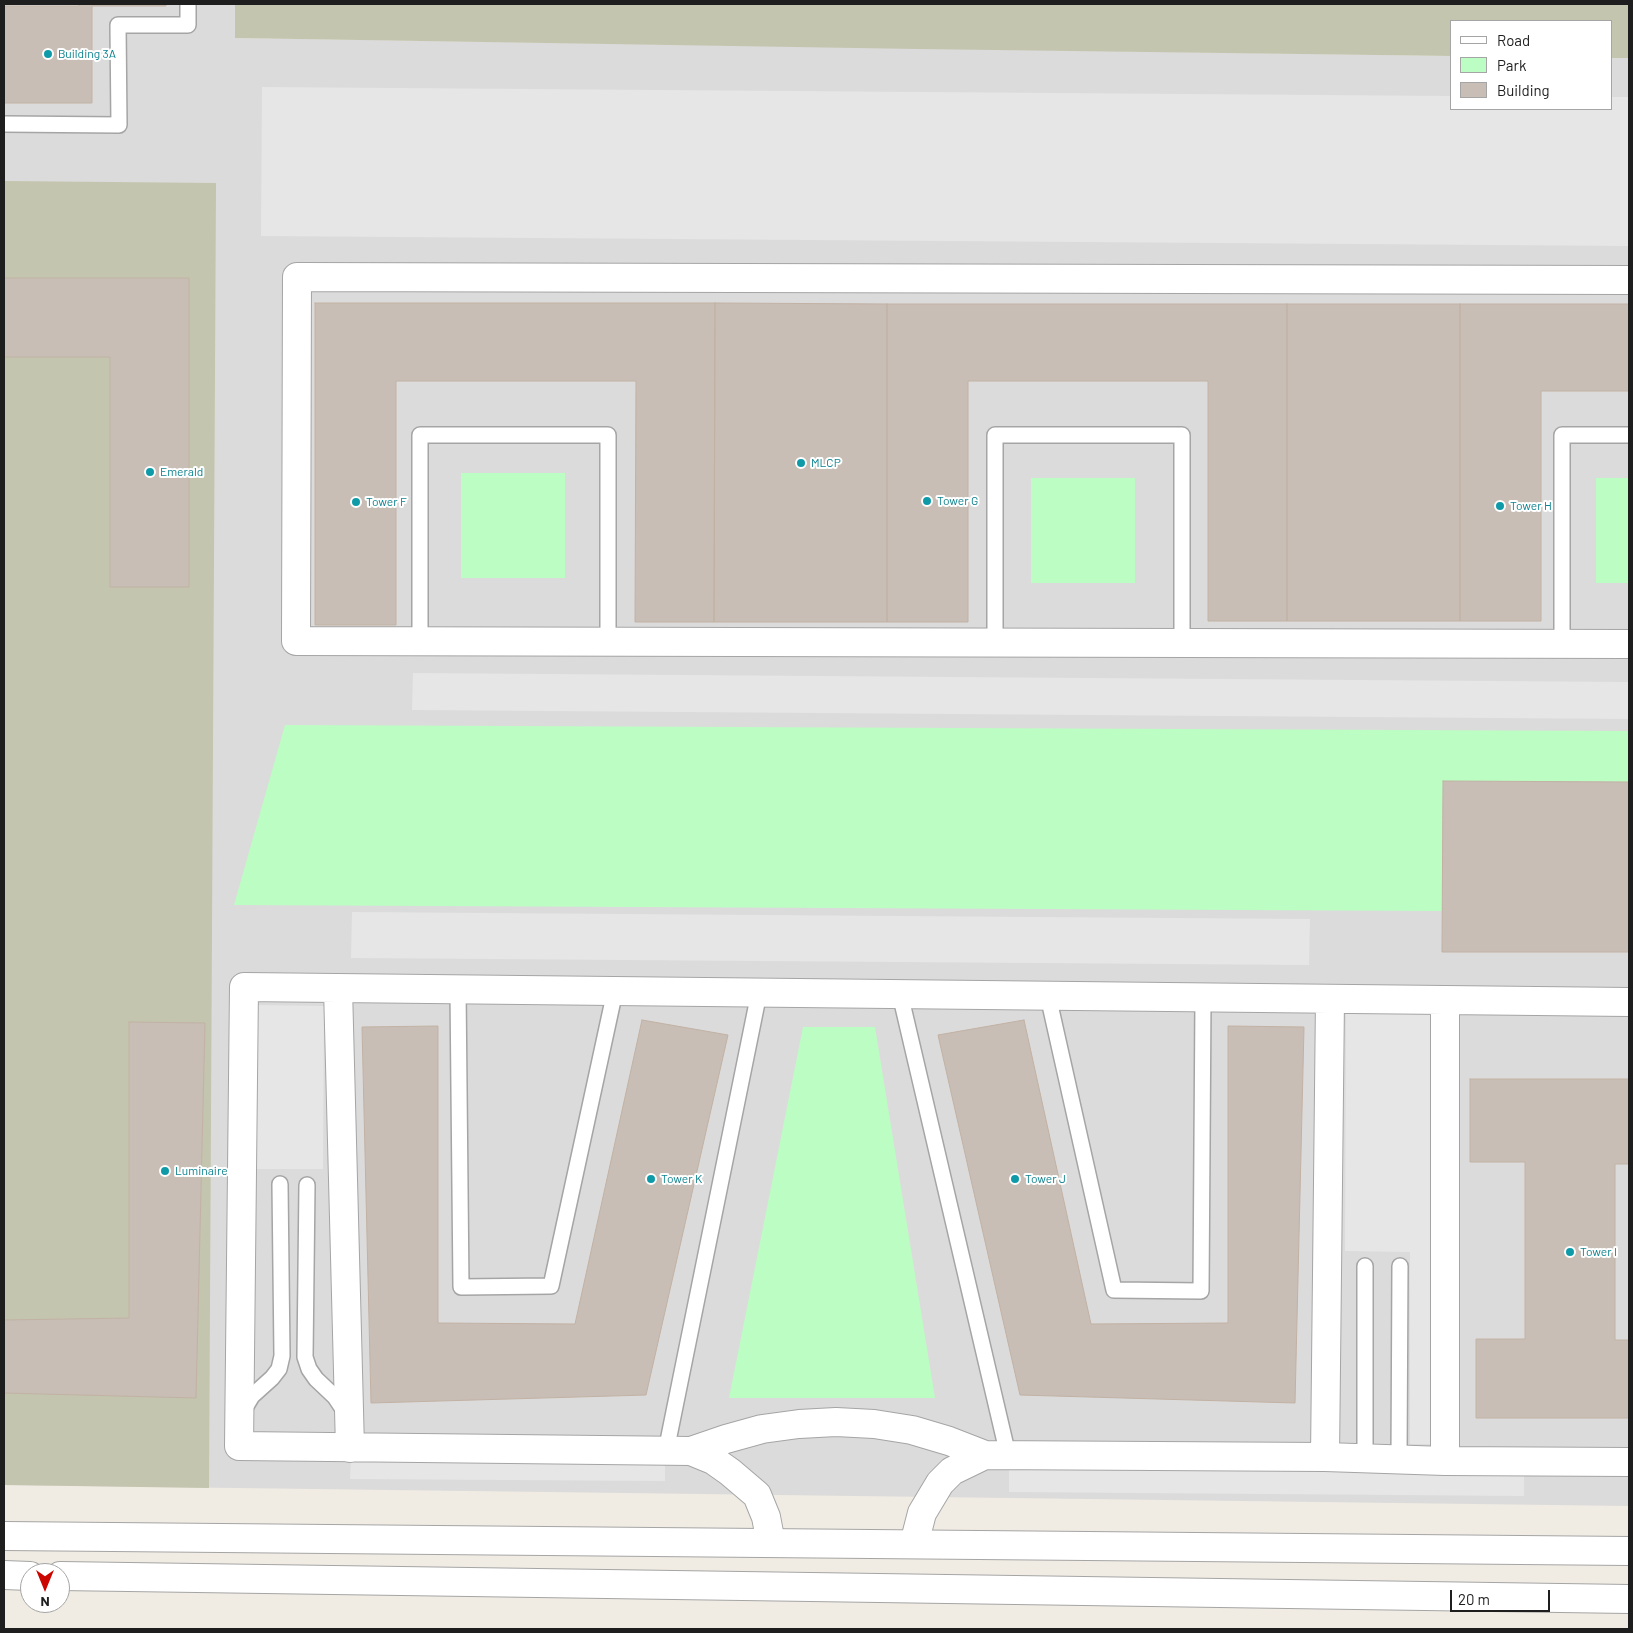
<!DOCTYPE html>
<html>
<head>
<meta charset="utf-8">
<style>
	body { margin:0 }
	#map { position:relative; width:1633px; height:1633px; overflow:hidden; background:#f0ece3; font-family:Barlow,sans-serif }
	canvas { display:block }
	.frame { position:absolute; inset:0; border:5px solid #1e1e1e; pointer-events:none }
	.legend { position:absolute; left:1450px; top:20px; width:162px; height:90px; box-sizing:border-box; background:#fff; border:1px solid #a5a5a5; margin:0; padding:6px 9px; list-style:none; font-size:15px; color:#1e1e1e }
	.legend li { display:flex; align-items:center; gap:10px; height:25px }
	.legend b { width:25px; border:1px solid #a5a5a5 }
	.north { position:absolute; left:20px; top:1563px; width:50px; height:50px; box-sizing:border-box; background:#fff; border:1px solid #a5a5a5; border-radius:50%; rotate:180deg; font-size:14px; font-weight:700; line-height:20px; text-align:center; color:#1e1e1e }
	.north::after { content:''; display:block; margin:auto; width:18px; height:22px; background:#cb0600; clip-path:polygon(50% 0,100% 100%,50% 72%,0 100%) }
	.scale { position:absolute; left:1450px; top:1590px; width:100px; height:22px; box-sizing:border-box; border:2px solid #1e1e1e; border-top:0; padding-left:6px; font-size:15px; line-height:18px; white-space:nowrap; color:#1e1e1e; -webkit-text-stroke:4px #fff; paint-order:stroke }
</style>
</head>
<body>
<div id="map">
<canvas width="1633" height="1633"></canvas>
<div class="frame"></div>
<ul class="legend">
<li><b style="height:6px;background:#fff"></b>Road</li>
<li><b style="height:14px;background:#bcfdc3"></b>Park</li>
<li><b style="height:14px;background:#c8beb6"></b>Building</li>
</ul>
<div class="north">N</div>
<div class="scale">20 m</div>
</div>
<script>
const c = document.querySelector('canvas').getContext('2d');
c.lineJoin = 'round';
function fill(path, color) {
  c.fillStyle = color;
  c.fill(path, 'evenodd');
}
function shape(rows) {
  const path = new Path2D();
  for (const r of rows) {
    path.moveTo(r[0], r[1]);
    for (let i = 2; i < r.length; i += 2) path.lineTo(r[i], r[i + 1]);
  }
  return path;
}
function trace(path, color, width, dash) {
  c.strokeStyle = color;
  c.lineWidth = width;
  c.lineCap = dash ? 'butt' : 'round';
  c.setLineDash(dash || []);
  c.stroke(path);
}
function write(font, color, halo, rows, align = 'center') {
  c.font = font + ' Barlow,sans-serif';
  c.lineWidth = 4;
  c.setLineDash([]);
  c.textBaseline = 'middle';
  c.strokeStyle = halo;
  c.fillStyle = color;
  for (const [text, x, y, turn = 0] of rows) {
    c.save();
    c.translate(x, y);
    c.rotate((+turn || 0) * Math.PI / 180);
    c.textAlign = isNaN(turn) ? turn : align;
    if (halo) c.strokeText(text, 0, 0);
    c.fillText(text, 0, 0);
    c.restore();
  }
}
fill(shape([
	[4,4,235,4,235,38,1452,56,1452,109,1612,109,1612,58,1629,58,1629,1506,4,1485]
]), '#dcdbdb');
fill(shape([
	[235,4,1629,4,1629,58,1612,58,1612,21,1452,21,1452,56,918,49,235,38],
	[4,181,216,183,209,1488,4,1485]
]), '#c4c5ae');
fill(shape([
	[461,473,565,473,565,578,461,578],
	[1031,478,1135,478,1135,583,1031,583],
	[1596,478,1629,478,1629,583,1596,583],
	[285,725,1629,731,1629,782,1443,781,1442,911,234,905],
	[803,1027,875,1027,935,1398,729,1398]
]), '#bcfdc3');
fill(shape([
	[262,87,1452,96,1452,109,1612,109,1612,97,1629,97,1629,246,261,236],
	[413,673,1629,682,1629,719,412,710],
	[352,912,1310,919,1309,965,351,958],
	[256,1005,324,1006,323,1169,255,1169],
	[1346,1011,1436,1012,1435,1444,1410,1444,1410,1252,1345,1251],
	[351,1455,665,1457,665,1481,350,1479],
	[1009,1468,1524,1472,1524,1496,1009,1492]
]), '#e6e6e6');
const building = shape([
	[79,4,166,4,166,6,92,6,92,103,4,103,4,6,79,6,79,4],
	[4,278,189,278,189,587,110,587,110,357,4,357,4,278],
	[315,303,715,303,714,622,635,622,636,381,396,381,396,625,315,625,315,303],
	[715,303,887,304,887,622,714,622,715,303],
	[887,304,1287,304,1287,621,1208,621,1208,381,968,381,968,622,887,622,887,304],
	[1287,304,1460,304,1460,621,1287,621,1287,304],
	[1460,304,1629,304,1629,391,1541,391,1541,621,1460,621,1460,304],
	[1443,781,1629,782,1629,952,1442,952,1443,781],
	[642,1020,728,1035,646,1395,371,1403,362,1027,438,1026,438,1323,575,1324,642,1020],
	[1024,1020,1091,1324,1228,1323,1228,1026,1304,1027,1295,1403,1020,1395,938,1035,1024,1020],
	[129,1022,205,1023,196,1398,4,1393,4,1320,129,1318,129,1022],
	[1470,1079,1629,1079,1629,1164,1615,1164,1615,1340,1629,1340,1629,1418,1476,1418,1476,1339,1525,1339,1525,1162,1470,1162,1470,1079]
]);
fill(building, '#c8beb6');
trace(building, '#c2b2a4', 1);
const service = shape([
	[4,124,119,125,118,25,188,25,188,4],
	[420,641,420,435,608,435,608,642],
	[995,642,995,435,1182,435,1182,643],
	[1562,643,1562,435,1629,435],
	[458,989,461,1287,551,1286,615,991],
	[900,994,1008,1455],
	[1048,996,1114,1290,1201,1291,1203,998],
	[307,1185,305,1357,309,1369,316,1379,335,1397,345,1412],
	[243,1411,252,1396,272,1378,279,1369,282,1356,280,1184],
	[666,1451,759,993],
	[1365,1458,1365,1266],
	[1399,1459,1400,1266]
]);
const minor = shape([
	[1629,280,297,277,296,641,1629,644],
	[338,988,350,1448],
	[1445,1000,1445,1461],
	[1629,1002,244,987,239,1446,691,1451,726,1439,762,1429,799,1424,836,1422,874,1424,912,1430,949,1441,985,1455,1325,1457,1445,1461,1629,1462],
	[691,1451,713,1460,730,1472,757,1495,766,1517,771,1543],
	[1325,1457,1330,999],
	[914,1544,922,1513,940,1483,952,1471,985,1455]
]);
const tertiary = shape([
	[4,1536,1629,1551],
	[4,1575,30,1576],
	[60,1576,1629,1599]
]);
trace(service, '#a5a5a5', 18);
trace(minor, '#a5a5a5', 30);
trace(tertiary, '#a5a5a5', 30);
trace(service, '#fff', 15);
trace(minor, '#fff', 28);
trace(tertiary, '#fff', 28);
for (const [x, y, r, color] of [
	[48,54,5,"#0f9aa8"],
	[801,463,5,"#0f9aa8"],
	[150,472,5,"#0f9aa8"],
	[927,501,5,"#0f9aa8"],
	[356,502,5,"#0f9aa8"],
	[1500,506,5,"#0f9aa8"],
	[165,1171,5,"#0f9aa8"],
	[651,1179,5,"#0f9aa8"],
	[1015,1179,5,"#0f9aa8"],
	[1570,1252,5,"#0f9aa8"]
]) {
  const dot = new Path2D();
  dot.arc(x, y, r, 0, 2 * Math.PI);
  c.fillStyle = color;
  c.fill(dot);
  trace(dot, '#fff', 2);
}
write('12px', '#0d838f', '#fff', [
	["Building 3A",58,54],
	["MLCP",811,463],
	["Emerald",160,472],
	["Tower G",937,501],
	["Tower F",366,502],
	["Tower H",1510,506],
	["Luminaire",175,1171],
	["Tower K",661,1179],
	["Tower J",1025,1179],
	["Tower I",1580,1252]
], 'left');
</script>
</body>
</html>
